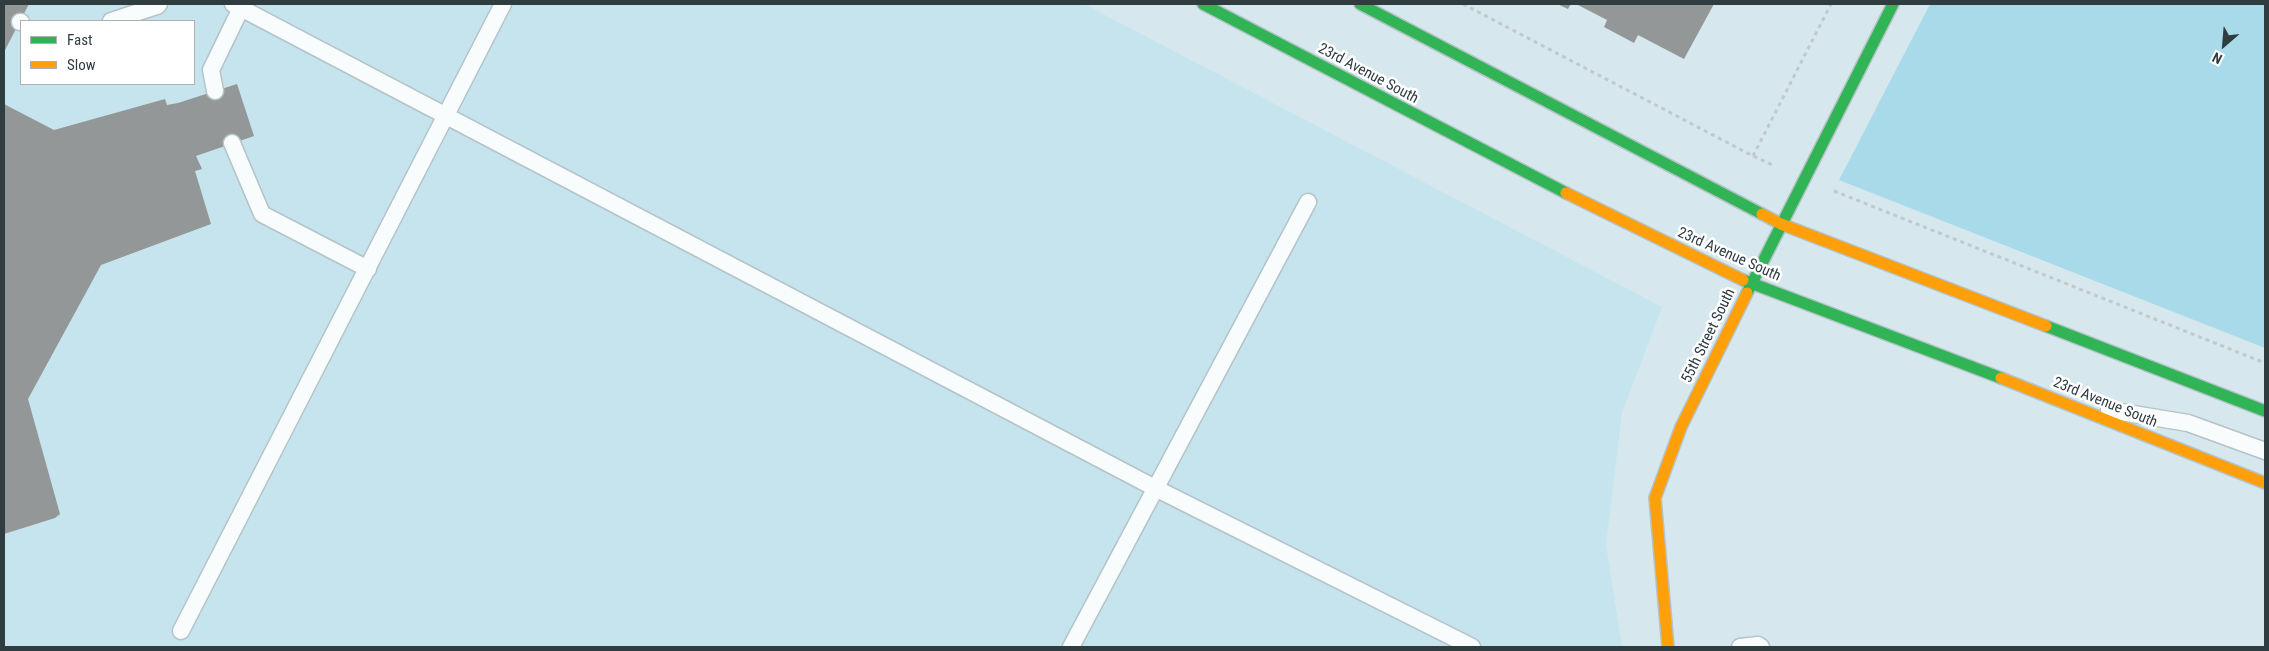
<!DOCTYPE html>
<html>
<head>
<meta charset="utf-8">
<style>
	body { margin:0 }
	#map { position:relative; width:2269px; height:651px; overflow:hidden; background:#d6e8ee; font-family:"Roboto Condensed",sans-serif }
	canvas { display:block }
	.frame { position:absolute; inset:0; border:5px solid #2f3d41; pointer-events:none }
	.legend { position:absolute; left:20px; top:20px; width:175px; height:65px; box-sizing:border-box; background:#fff; border:1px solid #acb1b3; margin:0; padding:6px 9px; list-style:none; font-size:15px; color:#2f3d41 }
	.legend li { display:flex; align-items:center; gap:10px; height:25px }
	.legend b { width:25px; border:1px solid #acb1b3 }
	.north { position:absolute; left:2199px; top:20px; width:50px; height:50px; -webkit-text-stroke:4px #fff; paint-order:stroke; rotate:207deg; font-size:14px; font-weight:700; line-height:20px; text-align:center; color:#2f3d41 }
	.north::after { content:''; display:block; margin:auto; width:18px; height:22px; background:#2f3d41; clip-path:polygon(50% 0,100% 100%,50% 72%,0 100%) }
</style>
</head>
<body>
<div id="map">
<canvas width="2269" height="651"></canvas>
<div class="frame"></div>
<ul class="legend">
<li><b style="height:6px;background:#30b455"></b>Fast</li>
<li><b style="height:6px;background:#ff9f0a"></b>Slow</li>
</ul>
<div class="north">N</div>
</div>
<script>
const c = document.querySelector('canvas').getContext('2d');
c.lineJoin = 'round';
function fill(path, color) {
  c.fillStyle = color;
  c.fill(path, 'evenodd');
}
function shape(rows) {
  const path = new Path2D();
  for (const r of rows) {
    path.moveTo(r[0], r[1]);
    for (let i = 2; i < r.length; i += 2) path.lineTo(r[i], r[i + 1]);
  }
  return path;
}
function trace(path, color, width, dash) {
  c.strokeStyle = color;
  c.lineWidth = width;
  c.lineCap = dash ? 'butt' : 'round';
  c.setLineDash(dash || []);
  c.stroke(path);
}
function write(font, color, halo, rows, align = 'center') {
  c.font = font + ' "Roboto Condensed",sans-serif';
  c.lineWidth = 5;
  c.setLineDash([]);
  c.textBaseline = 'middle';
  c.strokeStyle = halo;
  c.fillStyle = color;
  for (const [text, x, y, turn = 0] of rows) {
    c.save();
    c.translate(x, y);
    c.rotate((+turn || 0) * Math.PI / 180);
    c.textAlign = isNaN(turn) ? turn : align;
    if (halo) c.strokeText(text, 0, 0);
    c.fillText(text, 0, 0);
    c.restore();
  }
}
fill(shape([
	[4,4,1084,4,1662,307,1622,413,1606,545,1622,647,4,647],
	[21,21,194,21,194,84,21,84]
]), '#c5e4ee');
fill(shape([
	[1930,4,2265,4,2265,348,1839,180]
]), '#a9daea');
fill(shape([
	[4,4,29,4,4,52],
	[1557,4,1571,4,1568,9],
	[1576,4,1714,4,1684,59,1638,35,1634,43,1604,27,1607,20],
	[237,84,254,136,196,156,202,169,195,171,211,224,101,265,28,399,60,514,55,518,4,534,4,104,54,130,165,99,167,105,178,103]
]), '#939797');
const lane = shape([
	[233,4,1155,488,1472,647],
	[111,21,157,6,159,4],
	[20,22,21,22],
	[215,91,211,70,241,8],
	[232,143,262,214,368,269],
	[2109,410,2188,423,2265,451],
	[181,631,503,4],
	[1071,647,1308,202],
	[1740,647,1758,645,1761,647]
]);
const fast = shape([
	[1203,4,1566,193],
	[1360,4,1762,214],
	[1743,280,2001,378],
	[1747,293,1893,4],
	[2046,326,2265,411]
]);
const slow = shape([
	[1566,193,1743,280],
	[1762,214,1781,224,2046,326],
	[2001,378,2265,483],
	[1668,647,1655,498,1681,427,1747,293]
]);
trace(lane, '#b4c3c8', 19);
trace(fast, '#b4c3c8', 14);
trace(slow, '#b4c3c8', 14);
trace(shape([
	[1463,4,1753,156,1775,166],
	[1753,156,1831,4],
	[1834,191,2265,363]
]), '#c1c9cb', 3, [4, 4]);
trace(lane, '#f9fcfc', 16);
trace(fast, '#30b455', 11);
trace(slow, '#ff9f0a', 11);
write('15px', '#2f3d41', '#fff', [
	["23rd Avenue South",1368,74,28],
	["23rd Avenue South",1729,255,24],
	["55th Street South",1709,336,-64],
	["23rd Avenue South",2105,403,22]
]);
</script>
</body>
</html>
